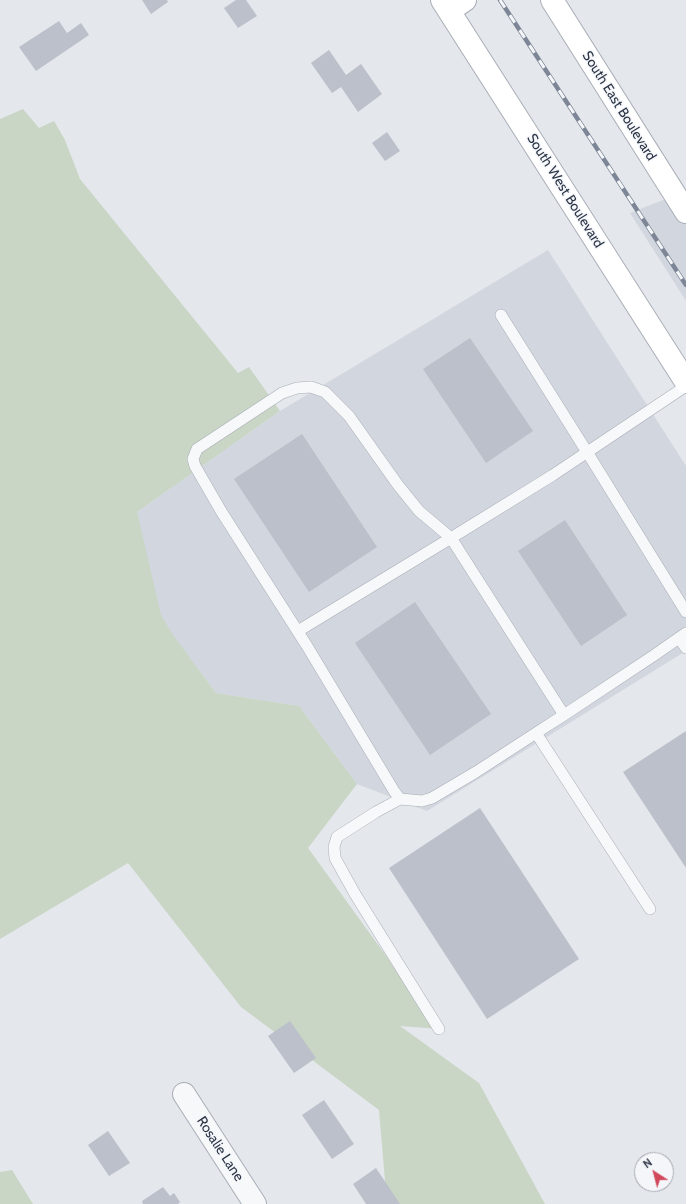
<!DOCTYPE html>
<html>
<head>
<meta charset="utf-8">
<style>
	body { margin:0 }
	#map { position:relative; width:686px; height:1204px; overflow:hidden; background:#e4e7ec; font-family:Cabin,sans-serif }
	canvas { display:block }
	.north { position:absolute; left:634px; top:1152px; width:40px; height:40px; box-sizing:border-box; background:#f4f6f9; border:1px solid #a4a8b1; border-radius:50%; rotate:324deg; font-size:11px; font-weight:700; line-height:16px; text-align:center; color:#2b3445 }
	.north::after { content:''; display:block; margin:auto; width:14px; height:18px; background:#d1495b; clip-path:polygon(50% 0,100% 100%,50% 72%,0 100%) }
</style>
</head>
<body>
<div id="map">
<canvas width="686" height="1204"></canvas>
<div class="north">N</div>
</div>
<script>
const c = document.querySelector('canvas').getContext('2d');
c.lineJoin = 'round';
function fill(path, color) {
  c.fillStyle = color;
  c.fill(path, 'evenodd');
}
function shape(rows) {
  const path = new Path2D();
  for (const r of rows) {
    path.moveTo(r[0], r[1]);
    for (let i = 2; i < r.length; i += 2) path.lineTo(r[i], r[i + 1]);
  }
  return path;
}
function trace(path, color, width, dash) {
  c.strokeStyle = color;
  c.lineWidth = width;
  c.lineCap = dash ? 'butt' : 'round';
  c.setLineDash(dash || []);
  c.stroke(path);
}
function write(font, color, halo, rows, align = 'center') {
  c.font = font + ' Cabin,sans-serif';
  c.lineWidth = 3;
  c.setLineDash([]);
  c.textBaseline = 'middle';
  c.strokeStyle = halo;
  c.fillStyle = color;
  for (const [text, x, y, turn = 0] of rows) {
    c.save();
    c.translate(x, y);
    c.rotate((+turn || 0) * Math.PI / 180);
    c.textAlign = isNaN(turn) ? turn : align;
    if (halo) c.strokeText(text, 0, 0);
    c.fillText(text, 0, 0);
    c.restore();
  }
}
fill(shape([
	[686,191,686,301,630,213],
	[548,250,686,466,686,651,427,811,357,784,299,706,216,693,100,538,280,411]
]), '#d2d6de');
fill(shape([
	[23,109,39,128,54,121,65,140,80,179,238,373,249,367,280,411,137,512,161,615,173,635,216,693,299,706,357,784,308,848,439,1029,400,1026,479,1083,545,1204,387,1204,379,1110,241,1007,128,863,0,939,0,119],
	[12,1170,33,1204,0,1204,0,1172]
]), '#c9d6c5');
fill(shape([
	[142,0,167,0,168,2,151,14],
	[236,0,246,0,257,16,238,28,224,8],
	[59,21,67,33,81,23,89,35,36,71,19,47],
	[329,50,346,75,361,64,382,94,358,112,341,87,332,93,311,63],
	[387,132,400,151,385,161,372,143],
	[470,338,533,431,486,463,423,369],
	[302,434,377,547,309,592,234,479],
	[565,520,627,615,581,646,518,551],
	[415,602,491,714,430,755,355,643],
	[686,731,686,868,623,772],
	[480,808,579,959,487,1019,389,868],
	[290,1021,316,1058,294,1073,268,1036],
	[324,1100,354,1144,332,1159,302,1115],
	[108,1131,130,1163,109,1176,88,1145],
	[376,1168,400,1204,366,1204,353,1184],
	[163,1187,170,1196,174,1193,180,1202,178,1204,143,1204,142,1201]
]), '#bbc0ca');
const service = shape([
	[501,315,587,452,686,612],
	[298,631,451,538,553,475,686,386],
	[679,638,686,648],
	[564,715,451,538,419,511,398,485,349,416,325,392,311,387,297,388,282,393,197,449,193,459,195,466,221,511,307,646,394,791,400,799,422,801,432,798,476,772,536,733,564,715,653,656,686,633],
	[536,733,650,909],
	[400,799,376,812,337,837,334,847,335,858,355,894,439,1029]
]);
const minor = shape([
	[184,1094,255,1204]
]);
const secondary = shape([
	[442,0,686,382],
	[552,0,686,212],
	[449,11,465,0]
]);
trace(service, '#a9aeb7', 12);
trace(minor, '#a9aeb7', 24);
trace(secondary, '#a9aeb7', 24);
trace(service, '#f7f8fa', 11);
trace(minor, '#f7f8fa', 22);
trace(secondary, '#fff', 22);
const rail = shape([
	[500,0,686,285]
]);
trace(rail, '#7d8696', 4.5);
trace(rail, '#f4f6f9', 3, [9]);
write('14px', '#2b3445', '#f4f6f9', [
	["South East Boulevard",619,106,58],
	["South West Boulevard",565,191,58],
	["Rosalie Lane",220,1149,57]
]);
</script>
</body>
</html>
